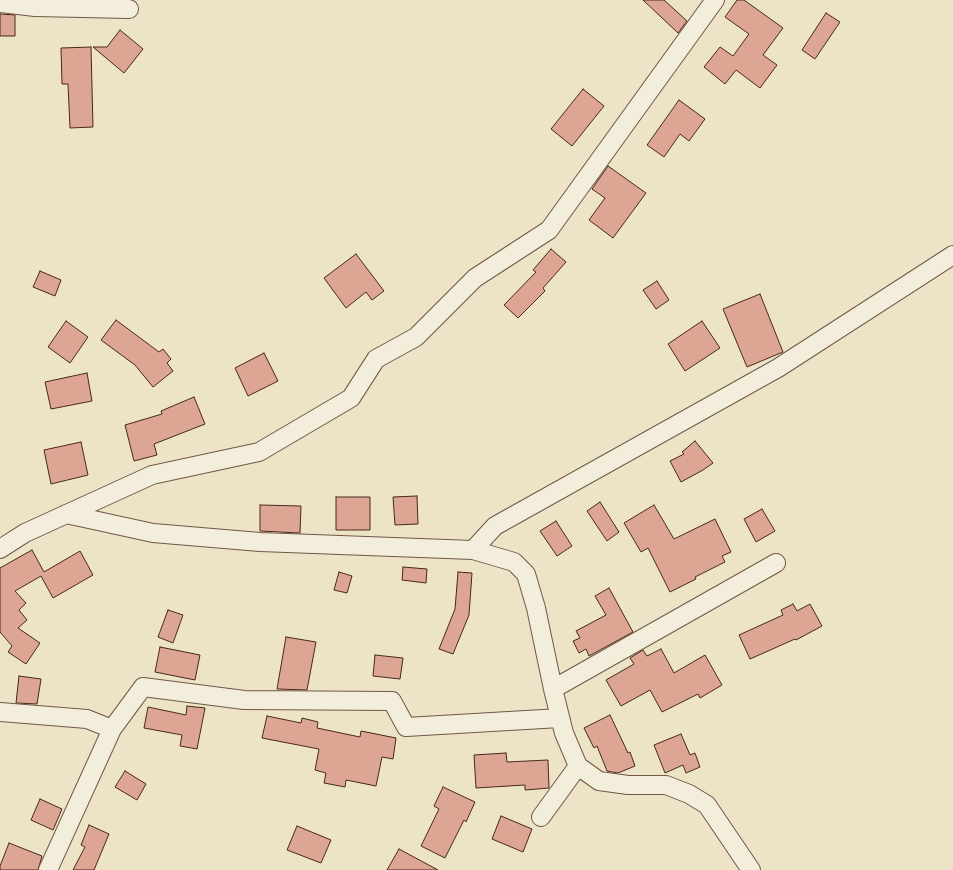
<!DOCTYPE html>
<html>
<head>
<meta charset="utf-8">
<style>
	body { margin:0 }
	canvas { display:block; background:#ede4c7 }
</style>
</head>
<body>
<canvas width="953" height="870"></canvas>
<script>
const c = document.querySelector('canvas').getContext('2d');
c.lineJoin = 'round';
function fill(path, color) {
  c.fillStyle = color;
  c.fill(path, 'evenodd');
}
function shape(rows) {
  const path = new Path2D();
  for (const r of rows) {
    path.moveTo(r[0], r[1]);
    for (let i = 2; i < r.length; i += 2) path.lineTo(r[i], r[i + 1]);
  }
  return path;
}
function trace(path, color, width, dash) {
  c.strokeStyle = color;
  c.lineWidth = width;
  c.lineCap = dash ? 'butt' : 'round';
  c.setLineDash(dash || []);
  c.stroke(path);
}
const building = shape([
	[643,0,664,0,687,21,678,33,643,0],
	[737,0,744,0,783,28,763,55,777,65,760,88,736,70,725,84,704,67,720,47,733,56,749,34,725,17,737,0],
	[826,13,840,22,815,59,802,50,826,13],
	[0,14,15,15,15,36,0,36,0,14],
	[120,30,143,49,124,73,93,47,107,47,120,30],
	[91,47,93,127,70,128,68,84,62,84,61,48,91,47],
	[583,89,604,106,572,146,551,129,583,89],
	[679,100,705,119,689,141,680,134,664,157,647,145,679,100],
	[608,166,646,193,613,238,589,220,605,198,592,189,608,166],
	[551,249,566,262,543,288,545,291,518,318,504,305,536,272,533,270,551,249],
	[356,254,384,291,372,300,366,292,346,308,324,278,356,254],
	[40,271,61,280,55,296,33,287,40,271],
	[657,281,669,300,656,309,643,290,657,281],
	[760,294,783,352,747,367,723,309,760,294],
	[116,320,159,352,163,349,171,359,167,363,173,371,153,387,135,365,101,340,116,320],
	[66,321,88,337,70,363,48,347,66,321],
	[702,321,720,348,685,371,668,344,702,321],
	[264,353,278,381,248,396,235,368,264,353],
	[87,373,92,401,51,409,45,382,87,373],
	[194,397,205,424,154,444,157,455,134,461,125,425,162,414,161,411,194,397],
	[695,441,713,463,703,470,681,482,670,461,684,454,682,452,695,441],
	[81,442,88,475,51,484,44,450,81,442],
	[417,496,418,524,395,525,393,497,417,496],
	[336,497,370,497,370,530,336,530,336,497],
	[600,502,619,532,607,541,587,511,600,502],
	[260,505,301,506,300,533,260,531,260,505],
	[654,505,674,539,715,519,731,552,722,556,725,562,695,577,696,579,670,592,648,548,641,552,624,523,654,505],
	[762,509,775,531,756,542,744,519,762,509],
	[556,521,572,546,557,556,540,531,556,521],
	[32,550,44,572,80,551,93,575,53,598,41,576,15,591,26,603,19,610,27,620,18,628,40,643,26,664,8,652,12,646,0,632,0,568,32,550],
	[403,567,427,569,426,583,402,580,403,567],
	[339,572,352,576,347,593,334,590,339,572],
	[458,572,472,573,469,615,453,654,439,649,455,609,458,572],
	[609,588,633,632,589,656,586,649,579,653,573,641,580,638,576,631,606,615,595,596,609,588],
	[793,604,797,611,810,604,822,626,796,640,795,639,750,659,739,635,783,615,781,610,793,604],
	[168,610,183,615,173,643,158,637,168,610],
	[286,637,316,642,307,690,277,689,286,637],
	[160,647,200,655,195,680,155,672,160,647],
	[661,649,674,673,705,655,722,685,700,698,698,694,662,712,650,690,621,706,606,680,634,664,630,658,643,650,647,656,661,649],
	[375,655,403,658,400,679,373,676,375,655],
	[19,676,41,679,37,704,16,703,19,676],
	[187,706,205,708,197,749,180,746,182,735,144,728,148,707,186,715,187,706],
	[610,715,628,753,630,752,635,766,618,773,607,771,597,746,594,748,584,728,610,715],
	[267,716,301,723,302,718,318,722,317,728,360,737,361,731,396,738,393,759,382,757,376,786,346,780,345,787,324,783,326,773,315,770,319,749,262,738,267,716],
	[681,734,690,755,695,753,700,767,686,773,683,765,665,773,654,745,681,734],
	[506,753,507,762,548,760,549,788,525,790,525,785,476,788,474,755,506,753],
	[125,771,146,784,137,800,115,787,125,771],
	[443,787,475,802,466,822,464,820,445,858,421,846,439,809,434,806,443,787],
	[40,799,62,809,53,830,31,820,40,799],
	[501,816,532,829,523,852,492,839,501,816],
	[89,825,109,834,94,870,73,870,85,847,81,845,89,825],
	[297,826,331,840,321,863,287,850,297,826],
	[9,843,42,856,38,870,0,870,0,866,9,843],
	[399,849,438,870,387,870,399,849]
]);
fill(building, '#dca594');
trace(building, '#48281c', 1);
const minor = shape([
	[0,3,35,7,129,9],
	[66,514,153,533,260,542,473,550,514,562,526,574,536,608,553,689,564,733,578,766,599,781,628,785,666,785,689,794,707,805,751,870],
	[0,549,25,533,152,475,259,452,351,398,376,359,416,337,475,278,549,230,715,0],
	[473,550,495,526,778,368,953,255],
	[553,689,776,563],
	[0,712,87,719,112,729],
	[541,817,578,766],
	[48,870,112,729,143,687,244,700,392,701,406,727,560,718]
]);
trace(minor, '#715747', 20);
trace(minor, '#f3eddb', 18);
</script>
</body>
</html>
